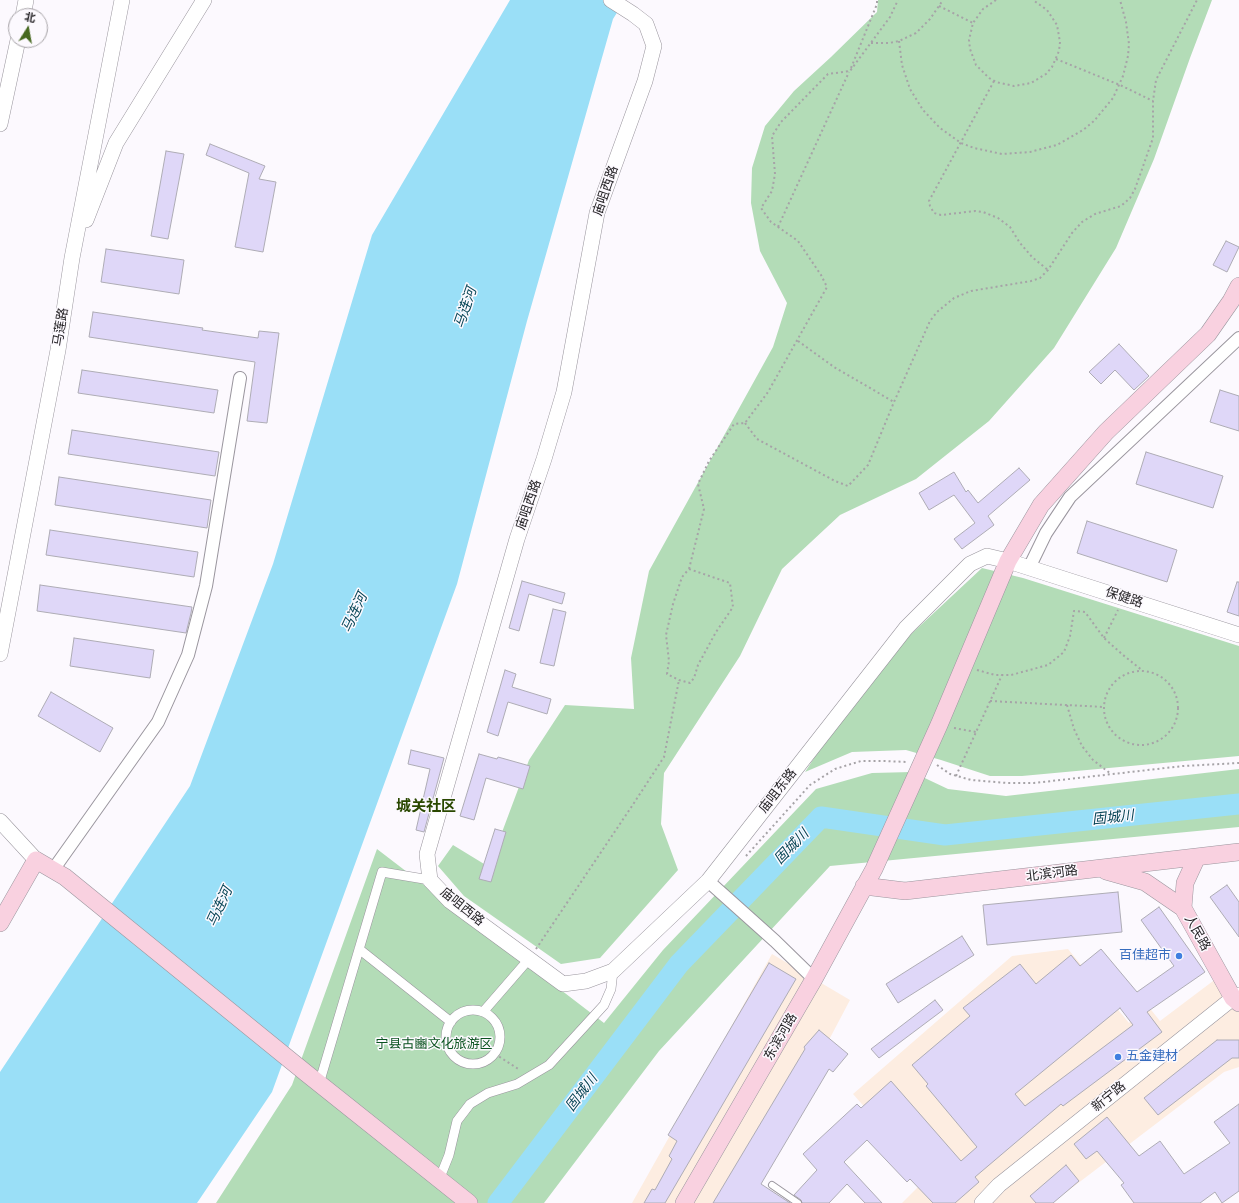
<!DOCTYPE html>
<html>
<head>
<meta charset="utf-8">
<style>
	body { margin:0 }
	#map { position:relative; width:1239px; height:1203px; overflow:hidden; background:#fcf9fe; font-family:"Archivo Narrow","Noto Sans SC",sans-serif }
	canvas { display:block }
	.north { position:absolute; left:8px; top:8px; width:40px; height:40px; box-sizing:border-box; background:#fcf9fe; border:1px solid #a7a4a8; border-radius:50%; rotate:11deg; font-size:11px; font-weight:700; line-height:16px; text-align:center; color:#272528 }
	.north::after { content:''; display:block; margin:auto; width:14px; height:18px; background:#476920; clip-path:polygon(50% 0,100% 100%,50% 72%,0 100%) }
</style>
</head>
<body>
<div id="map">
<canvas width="1239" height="1203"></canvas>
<div class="north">北</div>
</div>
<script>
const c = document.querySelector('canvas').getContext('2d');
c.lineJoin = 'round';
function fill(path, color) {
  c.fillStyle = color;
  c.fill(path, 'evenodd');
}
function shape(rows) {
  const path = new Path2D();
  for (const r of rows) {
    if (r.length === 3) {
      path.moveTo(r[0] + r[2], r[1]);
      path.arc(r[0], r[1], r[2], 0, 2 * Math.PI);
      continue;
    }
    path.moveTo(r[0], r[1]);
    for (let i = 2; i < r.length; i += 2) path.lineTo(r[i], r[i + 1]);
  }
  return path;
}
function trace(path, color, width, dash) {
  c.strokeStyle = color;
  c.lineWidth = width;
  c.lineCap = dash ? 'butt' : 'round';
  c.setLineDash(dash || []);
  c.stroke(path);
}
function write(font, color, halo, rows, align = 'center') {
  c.font = font + ' "Archivo Narrow","Noto Sans SC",sans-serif';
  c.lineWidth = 3;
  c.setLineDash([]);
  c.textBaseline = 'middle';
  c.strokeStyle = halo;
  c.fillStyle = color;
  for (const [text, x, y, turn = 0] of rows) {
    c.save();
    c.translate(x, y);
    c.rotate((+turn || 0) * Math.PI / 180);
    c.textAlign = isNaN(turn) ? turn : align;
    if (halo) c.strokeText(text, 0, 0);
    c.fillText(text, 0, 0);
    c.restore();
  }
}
fill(shape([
	[1068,949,1129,1023,1148,1006,1160,1021,1217,978,1239,1010,1239,1067,1224,1072,1052,1203,902,1203,927,1178,853,1094,1012,956],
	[772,954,850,1000,743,1203,632,1203]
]), '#fdede1');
fill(shape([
	[878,0,1212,0,1190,58,1154,159,1116,248,1054,348,989,421,916,479,840,515,782,569,740,656,664,773,661,824,678,870,600,958,561,964,464,896,438,866,453,845,489,867,529,760,565,705,634,709,631,658,649,571,773,347,787,303,760,251,751,203,752,168,765,126,794,91,831,57,877,12],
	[982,568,1023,578,1239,646,1239,756,1022,776,990,776,941,760,906,750,852,752,805,772,822,746,908,637],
	[1239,769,1239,827,830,866,659,1051,544,1203,216,1203,292,1085,377,849,604,1023,663,950,816,789,872,773,912,772,948,789,1006,796]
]), '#b3dcb7');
fill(shape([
	[510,0,625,0,613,19,527,321,457,584,272,1092,197,1203,0,1203,0,1072,190,786,273,564,372,235]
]), '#9adff7');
trace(shape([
	[498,1203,679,964,821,817,945,835,1239,804]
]), '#9adff7', 21);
const building = shape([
	[210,144,265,166,259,179,276,182,263,252,235,247,249,173,206,155,210,144],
	[166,151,184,154,168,239,151,236,166,151],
	[1226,241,1239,247,1227,272,1213,265,1226,241],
	[106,249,184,260,179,294,101,282,106,249],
	[93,312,203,328,202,330,258,338,259,331,279,333,267,423,247,421,255,362,89,337,93,312],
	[1119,344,1149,376,1134,390,1115,370,1101,384,1089,372,1119,344],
	[82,370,218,390,214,413,78,393,82,370],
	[1220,390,1239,396,1239,431,1210,422,1220,390],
	[72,430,219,452,215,476,68,454,72,430],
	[1146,452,1223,476,1213,508,1136,484,1146,452],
	[1019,468,1030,480,988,516,994,525,962,549,954,539,975,523,954,495,929,510,919,493,954,472,966,492,968,490,978,503,1019,468],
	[59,477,211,500,207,528,55,505,59,477],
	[1087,521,1177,550,1167,582,1077,553,1087,521],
	[50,530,198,552,194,577,46,555,50,530],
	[522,581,565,593,562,604,529,594,519,631,509,628,522,581],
	[1237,582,1239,582,1239,616,1227,612,1237,582],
	[40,585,192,607,191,613,186,633,37,611,40,585],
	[553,609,566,612,554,666,540,663,553,609],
	[74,638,154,650,150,678,70,666,74,638],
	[505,670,516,674,512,687,551,699,547,714,508,702,498,736,487,732,505,670],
	[51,692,113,728,100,752,38,716,51,692],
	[411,750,444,758,424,832,416,830,430,769,408,764,411,750],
	[479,754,497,759,498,757,530,766,523,789,486,778,474,820,460,816,479,754],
	[495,829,506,832,491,882,479,879,495,829],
	[1227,885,1239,902,1239,937,1210,897,1227,885],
	[1118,892,1122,932,987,945,983,905,1118,892],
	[1159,907,1205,972,1147,1012,1162,1032,1063,1106,1061,1104,975,1177,979,1182,955,1203,933,1203,910,1179,907,1182,867,1140,844,1162,882,1203,865,1203,847,1184,829,1203,802,1203,801,1200,794,1195,817,1170,803,1154,857,1104,861,1108,891,1081,961,1161,977,1147,926,1086,928,1084,912,1065,970,1016,963,1008,1020,964,1036,984,1071,955,1080,966,1101,949,1137,992,1174,966,1141,920,1159,907],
	[1120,1008,1133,1025,1025,1106,1015,1094,1120,1008],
	[962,936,974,955,898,1003,886,984,962,936],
	[769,963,796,979,665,1203,644,1203,652,1189,655,1190,672,1159,669,1156,677,1141,668,1135,769,963],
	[935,1000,943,1010,879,1058,871,1049,935,1000],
	[819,1030,848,1054,833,1072,829,1069,761,1184,790,1203,713,1203,805,1049,804,1047,819,1030],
	[1217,1040,1239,1040,1239,1058,1232,1058,1158,1115,1144,1098,1217,1040],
	[1239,1104,1239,1191,1222,1203,1215,1192,1200,1203,1134,1203,1121,1185,1124,1183,1097,1151,1086,1159,1074,1144,1107,1117,1139,1156,1160,1141,1184,1174,1230,1143,1214,1122,1239,1104],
	[1066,1165,1079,1181,1053,1203,1036,1203,1030,1196,1066,1165]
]);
fill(building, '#dfd7f8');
trace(building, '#aeacb5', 1);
const service = shape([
	[772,1185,798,1203]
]);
const pedestrian = shape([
	[359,949,451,1022],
	[473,1037,27],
	[483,1012,529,959],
	[319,1084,382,872,430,880],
	[439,1180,449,1155,457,1121,470,1104,488,1093,517,1084,549,1065,604,1005,611,989,613,971]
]);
const minor = shape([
	[1029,568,1046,533,1070,497,1239,338],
	[53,870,158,722,188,655,206,586,240,378],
	[708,881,775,941,814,979]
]);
const tertiary = shape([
	[611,0,633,14,646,24,654,46,645,81,597,213,564,392,544,459,517,539,427,854,430,880,450,901,563,984,586,981,613,971,708,881,906,628,970,564,987,556,1008,561,1239,635],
	[23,16,26,0],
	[0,124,18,40],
	[86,220,116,143,204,0],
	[0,654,58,350,72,258,122,0],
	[0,821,36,860],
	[982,1203,999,1185,1233,998,1239,995]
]);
const secondary = shape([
	[1197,857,1185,883,1183,908,1233,998,1239,1003],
	[1106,871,1145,882,1183,908],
	[864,886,905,891,1239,852],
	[0,923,36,860,65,877,306,1073,469,1203],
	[684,1203,814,979,874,869,939,725,1008,561,1041,505,1106,432,1208,334,1231,301,1239,286]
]);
trace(service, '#9a969e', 8);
trace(pedestrian, '#9a969e', 10);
trace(minor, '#9a969e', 14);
trace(tertiary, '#9a969e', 16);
trace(secondary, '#9a969e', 18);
trace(shape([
	[996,0,983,9,973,23,969,40,970,49,976,65,989,78,996,82,1014,86,1031,83,1046,74,1052,67,1059,51,1060,42,1057,25,1047,10,1033,0],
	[939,6,973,23],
	[899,41,902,65,910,89,923,110,940,128,961,143,974,148,1002,154,1030,152,1057,145,1083,130,1094,121,1113,98,1123,76,1128,56,1129,44,1126,22,1120,0],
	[871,43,889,43,899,41,916,33,930,19,943,0],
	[1056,59,1120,85,1153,101],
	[851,68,877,4,877,0],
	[994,81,929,201,930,206,934,213,941,215,975,211,983,212,998,218,1010,227,1020,243,1032,257,1048,270],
	[778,227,849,72],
	[798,341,834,367,894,402],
	[745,423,757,439,835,481,848,486,868,465,894,402,930,321,937,312,954,298,971,291,1031,281,1040,278,1048,270,1072,233,1082,222,1095,214,1121,206,1130,198,1135,189,1153,138,1153,101,1156,80,1197,0],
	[689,569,704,509,698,484,709,461,734,424,745,423,768,392,827,287,821,275,798,241,771,222,761,208,772,191,775,174,772,136,781,122,828,74,850,71,890,17,898,0],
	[689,569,730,583,733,607,716,632,698,665,694,678,690,683,679,680,667,674,669,661,666,635,673,604,682,577,689,569],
	[1104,638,1118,610],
	[977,670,995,675,1011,675,1048,665,1064,652,1070,636,1074,611,1085,612,1104,638,1123,655,1143,671],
	[1141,708,37],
	[990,701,1104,707],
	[1067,705,1074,729,1082,746,1093,760,1111,774],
	[954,728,976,732],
	[937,765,950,774,971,780,1007,783,1034,783,1183,766,1239,763],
	[956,776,1002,675],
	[746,856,810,785,835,769,861,761,885,761,907,762],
	[536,949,632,806,664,757,679,680],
	[495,1054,520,1070]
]), '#a6a3a7', 2, [2, 3]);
trace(service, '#fff', 6);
trace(pedestrian, '#fff', 9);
trace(minor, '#fff', 12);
trace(tertiary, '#fff', 15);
trace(secondary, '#f9d1e0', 17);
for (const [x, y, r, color] of [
	[1179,956,4,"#3f7fe0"],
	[1118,1057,4,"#3f7fe0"]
]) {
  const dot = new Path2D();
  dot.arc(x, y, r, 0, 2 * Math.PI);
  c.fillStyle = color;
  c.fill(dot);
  trace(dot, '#fcf9fe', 1.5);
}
write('13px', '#272528', '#fcf9fe', [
	["庙咀西路",606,191,-71],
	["马莲路",61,327,-81],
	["庙咀西路",529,505,-71],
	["保健路",1124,598,18],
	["庙咀东路",778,791,-52],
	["北滨河路",1052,874,-7],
	["庙咀西路",462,907,39],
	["人民路",1197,933,61],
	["东滨河路",781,1037,-60],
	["新宁路",1109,1097,-39]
]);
write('13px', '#366cbe', '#fcf9fe', [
	["百佳超市",1171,956],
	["五金建材",1126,1057,"left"]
], 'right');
write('13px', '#09521f', '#fcf9fe', [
	["宁县古豳文化旅游区",434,1045]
]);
write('italic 14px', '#064455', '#fcf9fe', [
	["马连河",466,308,-71],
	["马连河",355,613,-65],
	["固城川",1113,818,-6],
	["固城川",792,847,-46],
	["马连河",220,907,-65],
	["固城川",582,1093,-53]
]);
write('bold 15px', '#2a4800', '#fcf9fe', [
	["城关社区",426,807]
]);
</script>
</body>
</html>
